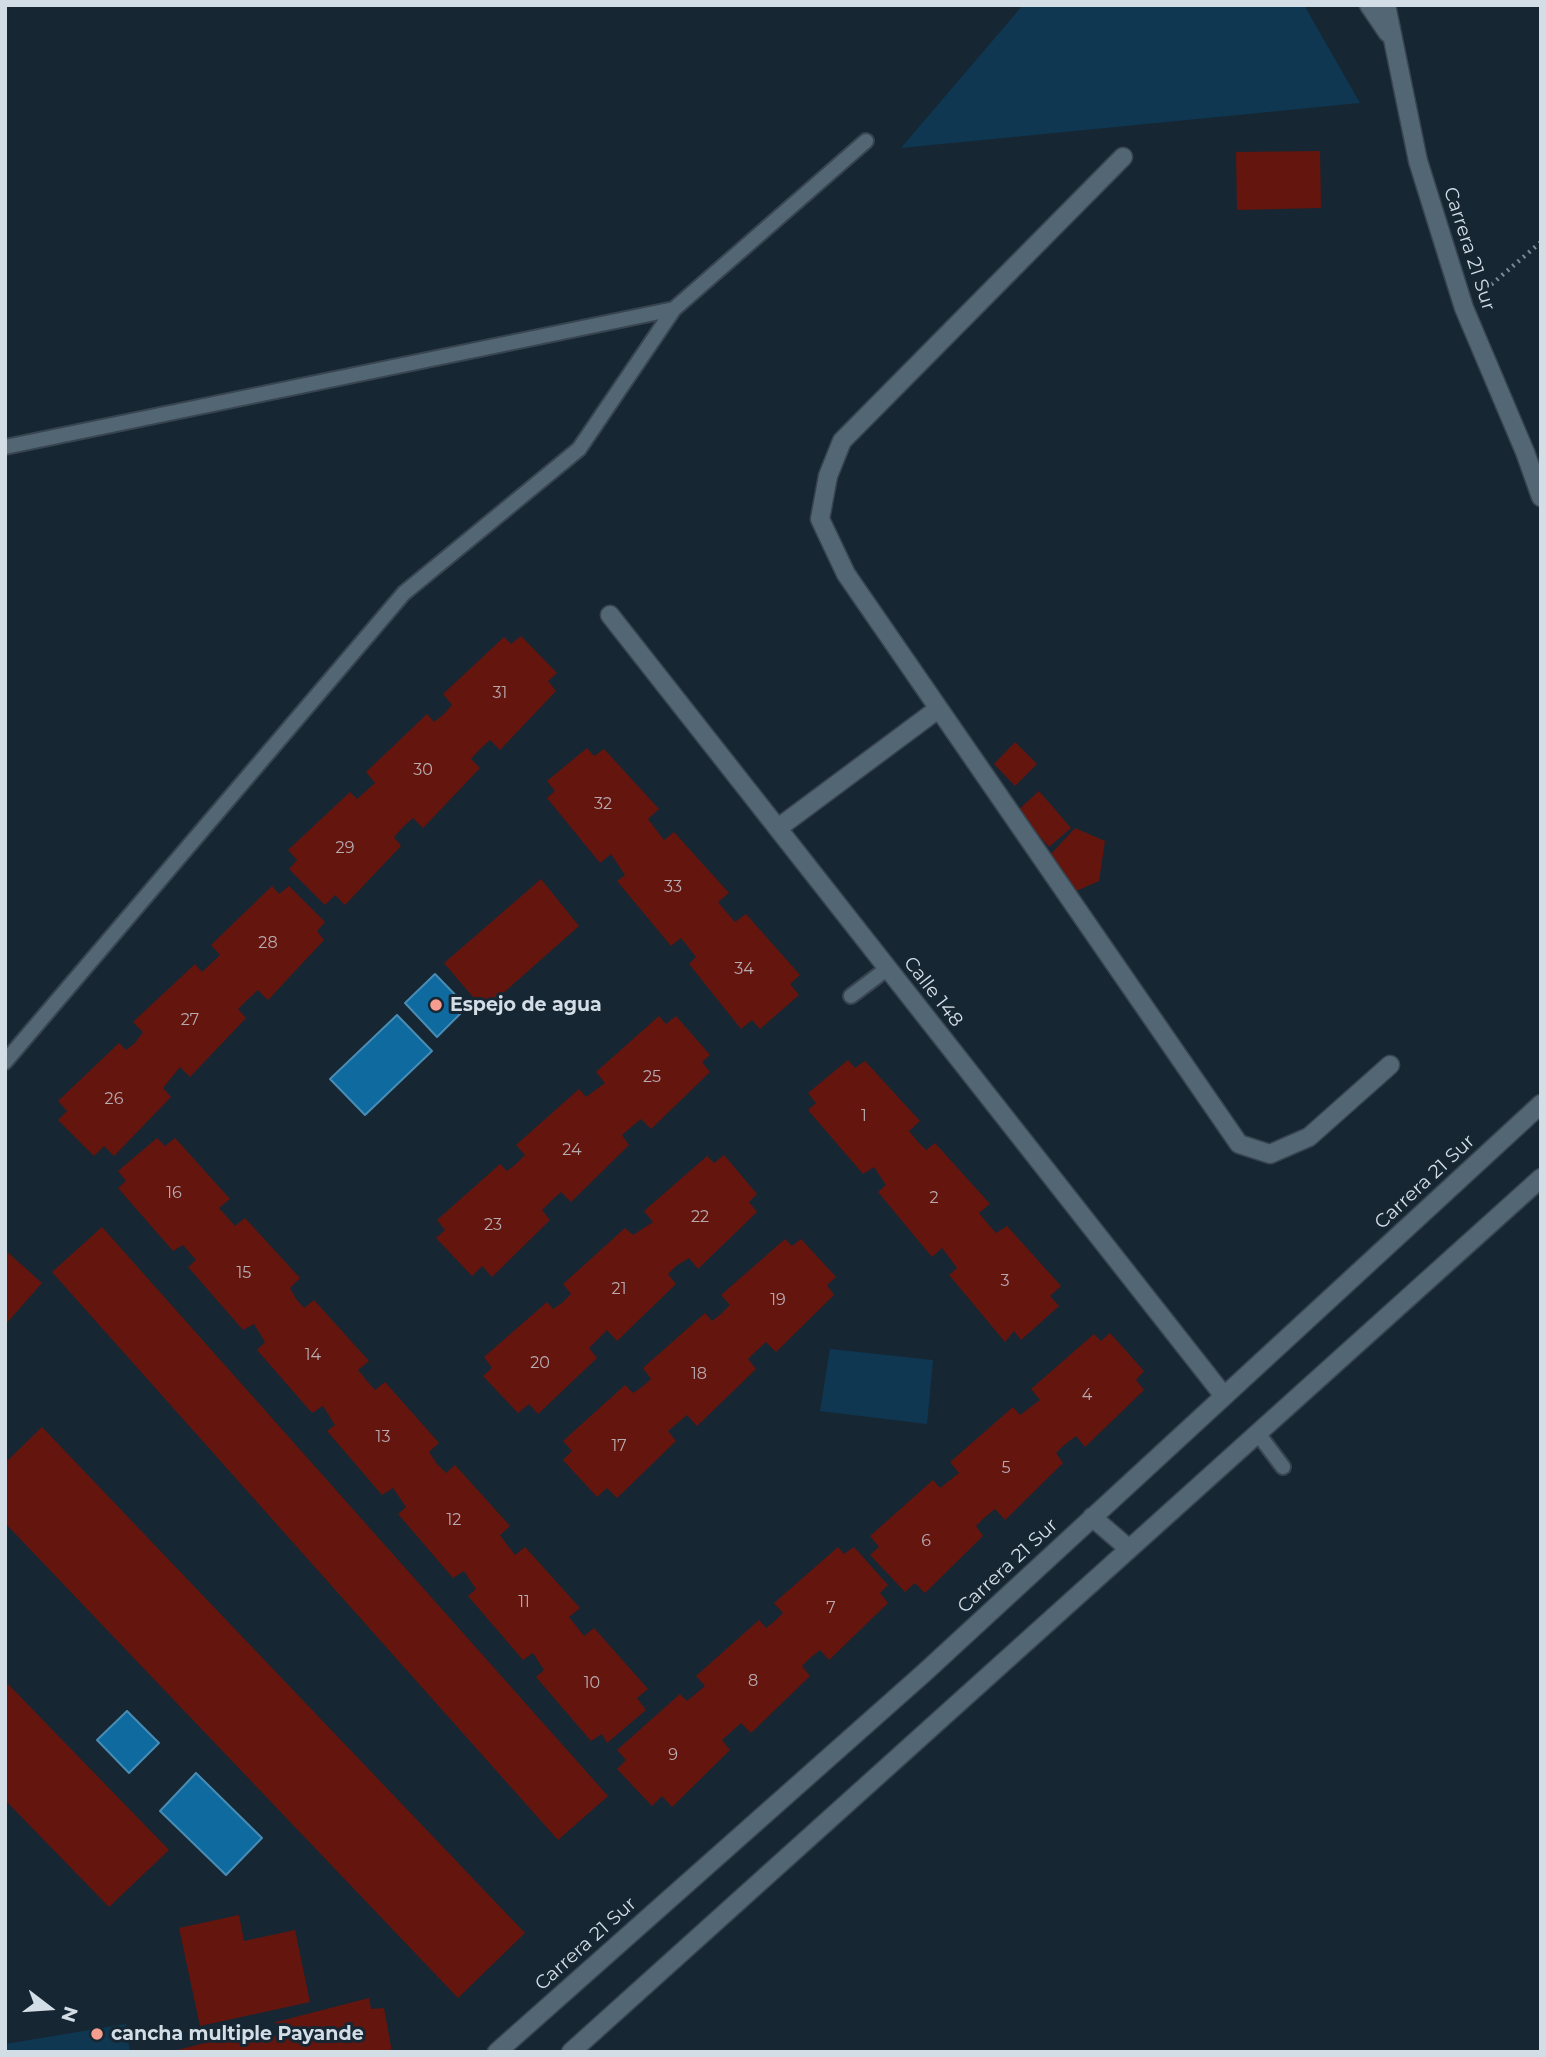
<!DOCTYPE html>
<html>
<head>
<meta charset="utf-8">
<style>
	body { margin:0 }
	#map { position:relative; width:1546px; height:2057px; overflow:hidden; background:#162733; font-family:Montserrat,sans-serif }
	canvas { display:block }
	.frame { position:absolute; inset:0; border:7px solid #d3dde6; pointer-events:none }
	.north { position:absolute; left:14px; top:1973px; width:70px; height:70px; -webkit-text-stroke:5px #162733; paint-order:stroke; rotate:107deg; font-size:19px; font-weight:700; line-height:28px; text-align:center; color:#d3dde6 }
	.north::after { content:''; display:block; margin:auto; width:24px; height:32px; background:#d3dde6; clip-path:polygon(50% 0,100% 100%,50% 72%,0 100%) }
</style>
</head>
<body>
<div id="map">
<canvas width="1546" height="2057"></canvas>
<div class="frame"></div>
<div class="north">N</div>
</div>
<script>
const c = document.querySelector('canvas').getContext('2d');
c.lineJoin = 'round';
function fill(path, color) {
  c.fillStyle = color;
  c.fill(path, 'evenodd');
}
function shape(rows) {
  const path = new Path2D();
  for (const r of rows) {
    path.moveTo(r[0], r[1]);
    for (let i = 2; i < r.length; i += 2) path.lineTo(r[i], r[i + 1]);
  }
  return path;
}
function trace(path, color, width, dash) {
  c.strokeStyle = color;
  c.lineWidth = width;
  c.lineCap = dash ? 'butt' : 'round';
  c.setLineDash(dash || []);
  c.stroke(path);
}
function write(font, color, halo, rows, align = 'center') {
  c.font = font + ' Montserrat,sans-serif';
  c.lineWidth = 6;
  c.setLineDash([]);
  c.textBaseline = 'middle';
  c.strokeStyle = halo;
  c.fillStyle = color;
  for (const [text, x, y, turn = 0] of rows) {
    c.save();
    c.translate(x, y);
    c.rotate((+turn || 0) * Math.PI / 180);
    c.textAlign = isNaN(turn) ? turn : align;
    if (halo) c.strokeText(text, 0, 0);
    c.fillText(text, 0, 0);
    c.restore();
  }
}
fill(shape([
	[1023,5,1304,5,1360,103,901,148],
	[830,1349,933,1360,927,1424,820,1411],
	[126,2024,130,2052,5,2052,5,2044]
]), '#0f3752');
const water = shape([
	[435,974,467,1007,437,1037,405,1003,435,974],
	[397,1015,432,1051,365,1115,330,1079,397,1015],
	[127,1711,159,1743,129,1773,97,1740,127,1711],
	[196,1773,262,1838,226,1875,160,1811,196,1773]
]);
fill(water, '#0e6a9f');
trace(water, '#498cb4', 2);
fill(shape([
	[1320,151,1321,208,1237,210,1236,152],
	[521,636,557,673,548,681,556,691,500,750,490,740,480,749,471,759,480,768,423,828,413,818,403,827,394,837,401,846,345,905,335,895,325,905,289,869,297,860,288,850,350,792,357,799,375,783,366,772,427,714,434,722,444,714,452,705,443,694,504,637,511,644],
	[1015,742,1037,764,1015,786,994,764],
	[587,748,594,756,604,749,659,809,648,819,657,831,664,840,674,832,729,893,718,902,728,914,735,922,746,914,800,975,790,984,799,995,760,1029,752,1020,741,1029,689,964,696,957,681,938,671,946,617,881,625,875,611,854,600,863,547,798,555,791,547,781],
	[1039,791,1071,828,1049,847,1017,811],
	[1075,828,1105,841,1099,881,1074,892,1049,856],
	[541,879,579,926,484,1010,444,963],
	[272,886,279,894,289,886,325,922,317,931,324,940,268,1000,258,990,247,1000,238,1009,246,1018,190,1077,180,1067,163,1088,171,1097,114,1156,104,1146,94,1156,58,1120,67,1111,58,1101,119,1043,126,1050,135,1043,143,1032,133,1022,195,964,202,972,220,955,211,945],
	[659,1016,666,1024,676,1016,710,1055,702,1062,710,1072,651,1129,641,1119,630,1128,622,1135,629,1145,571,1202,561,1192,551,1201,542,1210,550,1220,492,1277,482,1266,472,1276,436,1238,445,1230,437,1220,500,1164,507,1171,516,1164,525,1155,516,1145,579,1089,586,1097,605,1083,596,1072],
	[848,1060,855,1068,865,1061,920,1121,909,1131,918,1142,926,1150,935,1143,990,1204,979,1213,988,1224,996,1233,1007,1226,1061,1286,1050,1296,1059,1306,1021,1340,1014,1331,1005,1342,949,1275,957,1268,942,1248,932,1257,878,1192,886,1185,874,1167,863,1174,808,1110,816,1103,808,1093],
	[157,1138,165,1146,175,1138,230,1199,219,1208,235,1226,245,1218,300,1278,290,1288,296,1299,304,1308,314,1300,369,1361,358,1370,367,1381,375,1390,385,1382,439,1443,429,1452,437,1464,446,1473,455,1465,510,1526,500,1535,508,1546,515,1555,525,1547,580,1608,569,1617,584,1636,594,1628,648,1689,637,1698,646,1710,607,1743,602,1734,591,1741,536,1677,544,1670,533,1653,523,1660,468,1596,476,1589,464,1571,453,1578,398,1514,406,1507,393,1488,382,1495,327,1431,335,1425,323,1406,312,1413,257,1350,265,1342,254,1324,243,1330,188,1267,196,1260,183,1245,173,1251,118,1188,126,1181,118,1171],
	[724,1155,757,1194,749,1202,757,1212,698,1269,689,1258,676,1266,668,1274,676,1284,617,1341,607,1330,589,1348,597,1358,538,1414,529,1404,518,1413,483,1376,492,1368,484,1357,547,1302,553,1309,562,1303,571,1294,563,1284,625,1228,633,1235,653,1222,644,1211,707,1156,714,1163],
	[102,1227,608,1796,558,1840,52,1272],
	[785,1239,792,1246,801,1239,836,1277,827,1285,834,1295,776,1352,766,1342,756,1351,748,1359,756,1369,697,1426,687,1415,668,1431,676,1441,617,1498,607,1488,597,1497,563,1460,572,1451,563,1441,625,1385,633,1393,642,1387,651,1379,643,1368,705,1313,712,1321,721,1314,730,1305,721,1295],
	[5,1250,42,1283,5,1325],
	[1110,1333,1144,1371,1136,1380,1144,1390,1085,1447,1076,1436,1064,1445,1056,1453,1063,1463,1005,1520,995,1509,984,1518,976,1526,983,1536,925,1593,915,1583,905,1592,870,1555,879,1547,870,1536,933,1480,940,1488,959,1473,950,1462,1013,1407,1020,1415,1040,1400,1031,1389,1094,1334,1101,1341],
	[42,1427,525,1933,458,1998,5,1523,5,1463],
	[838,1547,844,1554,854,1547,888,1585,880,1593,888,1603,829,1660,820,1650,810,1658,802,1666,810,1676,751,1733,741,1723,731,1732,722,1740,730,1750,672,1807,662,1796,652,1806,617,1769,626,1760,617,1750,680,1694,687,1701,705,1686,696,1676,759,1620,766,1628,776,1620,783,1613,774,1603],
	[5,1681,169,1850,109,1907,5,1800],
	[239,1915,244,1941,295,1930,310,2002,200,2026,179,1928],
	[369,1998,371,2009,384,2008,392,2052,170,2052,254,2030,256,2041,269,2040,278,2034,276,2022]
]), '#64150e');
const lane = shape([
	[5,447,674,309],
	[851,996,888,968],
	[5,1062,404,593,579,449,674,309,866,141],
	[1259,1435,1283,1467]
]);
const street = shape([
	[1369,5,1388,33],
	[1386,5,1418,161,1464,308,1525,452,1541,497],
	[1123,157,842,441,828,476,820,519,846,574,1239,1144,1270,1154,1309,1137,1390,1065],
	[610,615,1224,1396],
	[778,828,938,709],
	[1092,1517,1128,1548],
	[497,2052,924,1673,1541,1104],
	[571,2052,1541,1178]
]);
trace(lane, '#384550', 18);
trace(street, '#384550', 21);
trace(shape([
	[1486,289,1541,242]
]), '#7d8a95', 4.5, [2, 5]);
trace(lane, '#536674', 14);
trace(street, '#536674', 18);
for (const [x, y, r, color] of [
	[436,1005,7,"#f59d8f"],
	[97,2034,7,"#f59d8f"]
]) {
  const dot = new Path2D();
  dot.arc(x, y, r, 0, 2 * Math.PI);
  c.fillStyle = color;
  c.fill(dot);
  trace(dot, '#162733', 2.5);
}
write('16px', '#b7abb0', null, [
	["31",500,693],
	["30",423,770],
	["32",603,804],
	["29",345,848],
	["33",673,887],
	["28",268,943],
	["34",744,969],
	["27",190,1020],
	["25",652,1077],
	["26",114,1099],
	["1",864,1116],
	["24",572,1150],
	["16",174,1193],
	["2",934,1198],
	["22",700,1217],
	["23",493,1225],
	["15",244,1273],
	["3",1005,1281],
	["21",619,1289],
	["19",778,1300],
	["14",313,1355],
	["20",540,1363],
	["18",699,1374],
	["4",1087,1395],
	["13",383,1437],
	["17",619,1446],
	["5",1006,1468],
	["12",454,1520],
	["6",926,1541],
	["11",524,1602],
	["7",831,1608],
	["8",753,1681],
	["10",592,1683],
	["9",673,1755]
]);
write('19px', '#d3dde6', '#162733', [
	["Carrera 21 Sur",1469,249,72],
	["Calle 148",933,992,52],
	["Carrera 21 Sur",1425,1182,-43],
	["Carrera 21 Sur",1008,1566,-43],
	["Carrera 21 Sur",586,1944,-42]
]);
write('bold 19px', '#d3dde6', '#162733', [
	["Espejo de agua",450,1005],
	["cancha multiple Payande",111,2034]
], 'left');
</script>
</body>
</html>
